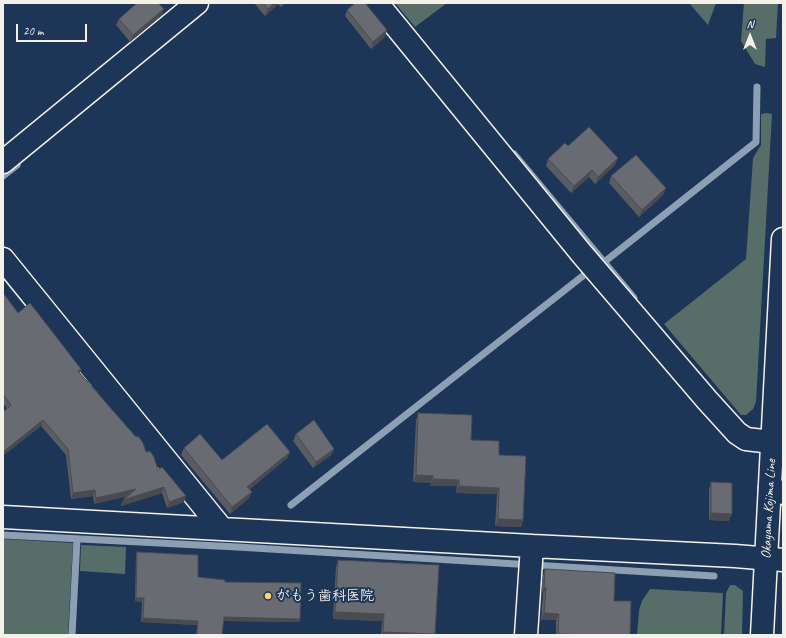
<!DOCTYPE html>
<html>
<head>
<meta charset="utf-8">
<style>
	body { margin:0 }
	#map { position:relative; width:786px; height:638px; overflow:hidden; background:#1d3557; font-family:Caveat,sans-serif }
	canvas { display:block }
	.frame { position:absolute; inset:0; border:4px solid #f4f1e8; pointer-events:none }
	.north { position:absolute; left:730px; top:16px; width:40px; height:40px; -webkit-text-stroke:3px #1d3557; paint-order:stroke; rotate:0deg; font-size:11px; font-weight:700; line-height:16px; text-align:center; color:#f4f1e8 }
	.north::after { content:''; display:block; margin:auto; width:14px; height:18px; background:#f4f1e8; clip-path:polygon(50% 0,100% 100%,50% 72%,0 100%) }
	.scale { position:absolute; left:16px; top:24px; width:71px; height:18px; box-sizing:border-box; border:2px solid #f4f1e8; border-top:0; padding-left:5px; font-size:12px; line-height:14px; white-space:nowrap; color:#f4f1e8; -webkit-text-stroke:3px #1d3557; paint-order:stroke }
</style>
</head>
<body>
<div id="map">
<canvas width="786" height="638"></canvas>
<div class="frame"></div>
<div class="north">N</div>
<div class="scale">20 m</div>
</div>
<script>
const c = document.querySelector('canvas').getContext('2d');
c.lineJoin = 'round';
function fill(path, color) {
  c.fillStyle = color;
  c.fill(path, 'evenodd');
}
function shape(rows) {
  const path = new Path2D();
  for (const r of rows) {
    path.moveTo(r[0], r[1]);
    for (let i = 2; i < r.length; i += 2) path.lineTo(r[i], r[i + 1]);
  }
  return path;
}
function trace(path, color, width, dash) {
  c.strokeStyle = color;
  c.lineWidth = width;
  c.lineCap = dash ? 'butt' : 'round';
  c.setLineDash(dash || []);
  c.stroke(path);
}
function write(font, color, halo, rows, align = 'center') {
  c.font = font + ' Caveat,"Klee One",sans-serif';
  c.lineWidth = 4;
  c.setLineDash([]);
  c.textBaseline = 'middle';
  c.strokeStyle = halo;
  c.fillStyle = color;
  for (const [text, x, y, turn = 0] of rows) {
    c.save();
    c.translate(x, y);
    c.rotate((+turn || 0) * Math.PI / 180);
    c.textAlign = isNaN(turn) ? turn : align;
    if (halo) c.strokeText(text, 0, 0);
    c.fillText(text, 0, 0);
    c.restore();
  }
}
fill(shape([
	[395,3,447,3,415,27],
	[689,3,716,3,708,25],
	[744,3,778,3,776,38,766,39,765,67,755,64,741,41],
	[766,113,772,114,756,402,753,409,746,415,741,415,664,324,746,259,753,158,761,145,761,114],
	[3,539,73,543,68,635,3,635],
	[81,545,126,547,125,574,80,571],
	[730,585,735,585,743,591,742,635,724,635,726,593],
	[650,589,723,593,721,635,637,635,639,610,642,601]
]), '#566d68');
trace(shape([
	[514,154,634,298],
	[3,176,17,165],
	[603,263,756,142,757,87],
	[291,505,584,275],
	[3,535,237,547,714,576],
	[72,635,77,539]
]), '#8d9fb2', 7);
const minor = shape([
	[377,3,582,254,707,400,737,433,746,439,772,442],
	[3,162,197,3],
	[3,259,222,529],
	[770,488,783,493],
	[3,517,532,546,735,556,783,560],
	[526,635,532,546]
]);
const major = shape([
	[762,635,783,239]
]);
trace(minor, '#f4f1e8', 25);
trace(major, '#f4f1e8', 25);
trace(minor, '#1d3557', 22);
trace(major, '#1d3557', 22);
fill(shape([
	[254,3,286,3,281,7,278,4,265,16],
	[347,10,385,37,371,49,345,16],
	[161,16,130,42,116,25,119,19],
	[568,146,618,158,615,165,595,184,589,177,571,193,546,166,548,159],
	[611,176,663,195,639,217,609,183],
	[3,293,18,313,81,369,80,373,146,452,158,470,184,502,167,508,162,493,121,506,123,500,127,496,94,504,93,496,71,499,66,455,41,426,7,409,3,403],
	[418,413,499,455,523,520,521,527,495,526,497,494,456,493,457,486,430,486,431,483,413,482,416,420],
	[296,434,334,449,331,455,313,468,293,441],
	[184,448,222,460,290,452,287,458,250,489,249,498,230,514,181,455],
	[711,482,729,521,709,520,709,489],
	[137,552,198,577,225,582,300,619,299,622,223,621,222,635,196,635,197,625,141,622,142,602,135,601,136,555],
	[338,560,435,634,435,635,381,635,382,621,333,619,336,567],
	[545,569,614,601,630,635,556,635,556,620,541,620,543,594,541,594,543,576]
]), '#595c62');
fill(shape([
	[274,3,279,3,278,4,265,16,268,9],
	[283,3,286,3,281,7],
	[164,9,161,16,130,42,133,35],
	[387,30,385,37,371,49,373,42],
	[618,158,615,165,595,184,598,177],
	[592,170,589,177,571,193,574,186],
	[666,188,663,195,639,217,642,210],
	[43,420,41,426,3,456,3,452],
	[334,449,331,455,313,468,316,462],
	[290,452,287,458,245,493,247,487],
	[416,475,433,476,431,483,413,482],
	[433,479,459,480,457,486,430,486],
	[459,486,499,488,497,494,456,493],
	[164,487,162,493,121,506,123,500],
	[136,489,134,495,94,504,96,498],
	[95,490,93,496,71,499,73,493],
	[252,492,249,498,230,514,232,507],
	[186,496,184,502,167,508,169,502],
	[711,513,732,514,729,521,709,520],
	[498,519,523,520,521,527,495,526],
	[544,588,546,588,543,594,541,594],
	[136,598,144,598,142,602,135,601],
	[335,612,384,614,382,621,333,619],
	[544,613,559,614,556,620,541,620],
	[224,617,300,619,299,622,222,621],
	[143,618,198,621,197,625,141,622],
	[383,632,435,634,435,635,382,635],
	[558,634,585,635,558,635]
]), '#494b50');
const building = shape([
	[137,3,158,3,164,9,133,35,119,19,137,3],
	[263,3,274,3,268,9,263,3],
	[355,3,365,3,387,30,373,42,347,10,355,3],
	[589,127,618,158,598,177,592,170,574,186,548,159,565,143,568,146,589,127],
	[636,155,666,188,642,210,611,176,636,155],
	[3,293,18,313,30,303,81,369,78,371,136,437,138,436,143,443,146,452,150,451,154,457,158,470,162,467,186,496,169,502,164,487,123,500,136,489,96,498,95,490,73,493,68,449,43,420,3,452,3,412,11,405,3,394,3,293],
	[418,413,472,415,471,440,499,441,499,455,526,456,523,520,498,519,499,488,459,486,459,480,433,479,433,476,416,475,418,413],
	[314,420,334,449,316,462,296,434,314,420],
	[267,424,290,452,247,487,252,492,232,507,184,448,200,434,222,460,267,424],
	[711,482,732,483,732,514,711,513,711,482],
	[137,552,198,555,198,577,225,580,225,582,301,583,300,619,224,617,222,635,197,635,198,621,143,618,144,598,136,598,137,552],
	[338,560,439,565,435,634,383,632,384,614,335,612,338,560],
	[545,569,615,573,614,601,631,601,630,635,585,635,558,634,559,614,544,613,546,588,544,588,545,569]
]);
fill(building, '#686b72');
trace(building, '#494b50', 1);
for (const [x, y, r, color] of [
	[268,596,4,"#ffd166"]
]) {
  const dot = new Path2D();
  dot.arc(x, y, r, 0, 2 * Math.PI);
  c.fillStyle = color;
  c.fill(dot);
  trace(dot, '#1d3557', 1.5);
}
write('14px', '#f4f1e8', '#1d3557', [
	["Okayama Kojima Line",769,509,-87]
]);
write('bold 14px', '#f4f1e8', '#1d3557', [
	["がもう歯科医院",276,596]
], 'left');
</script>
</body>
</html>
